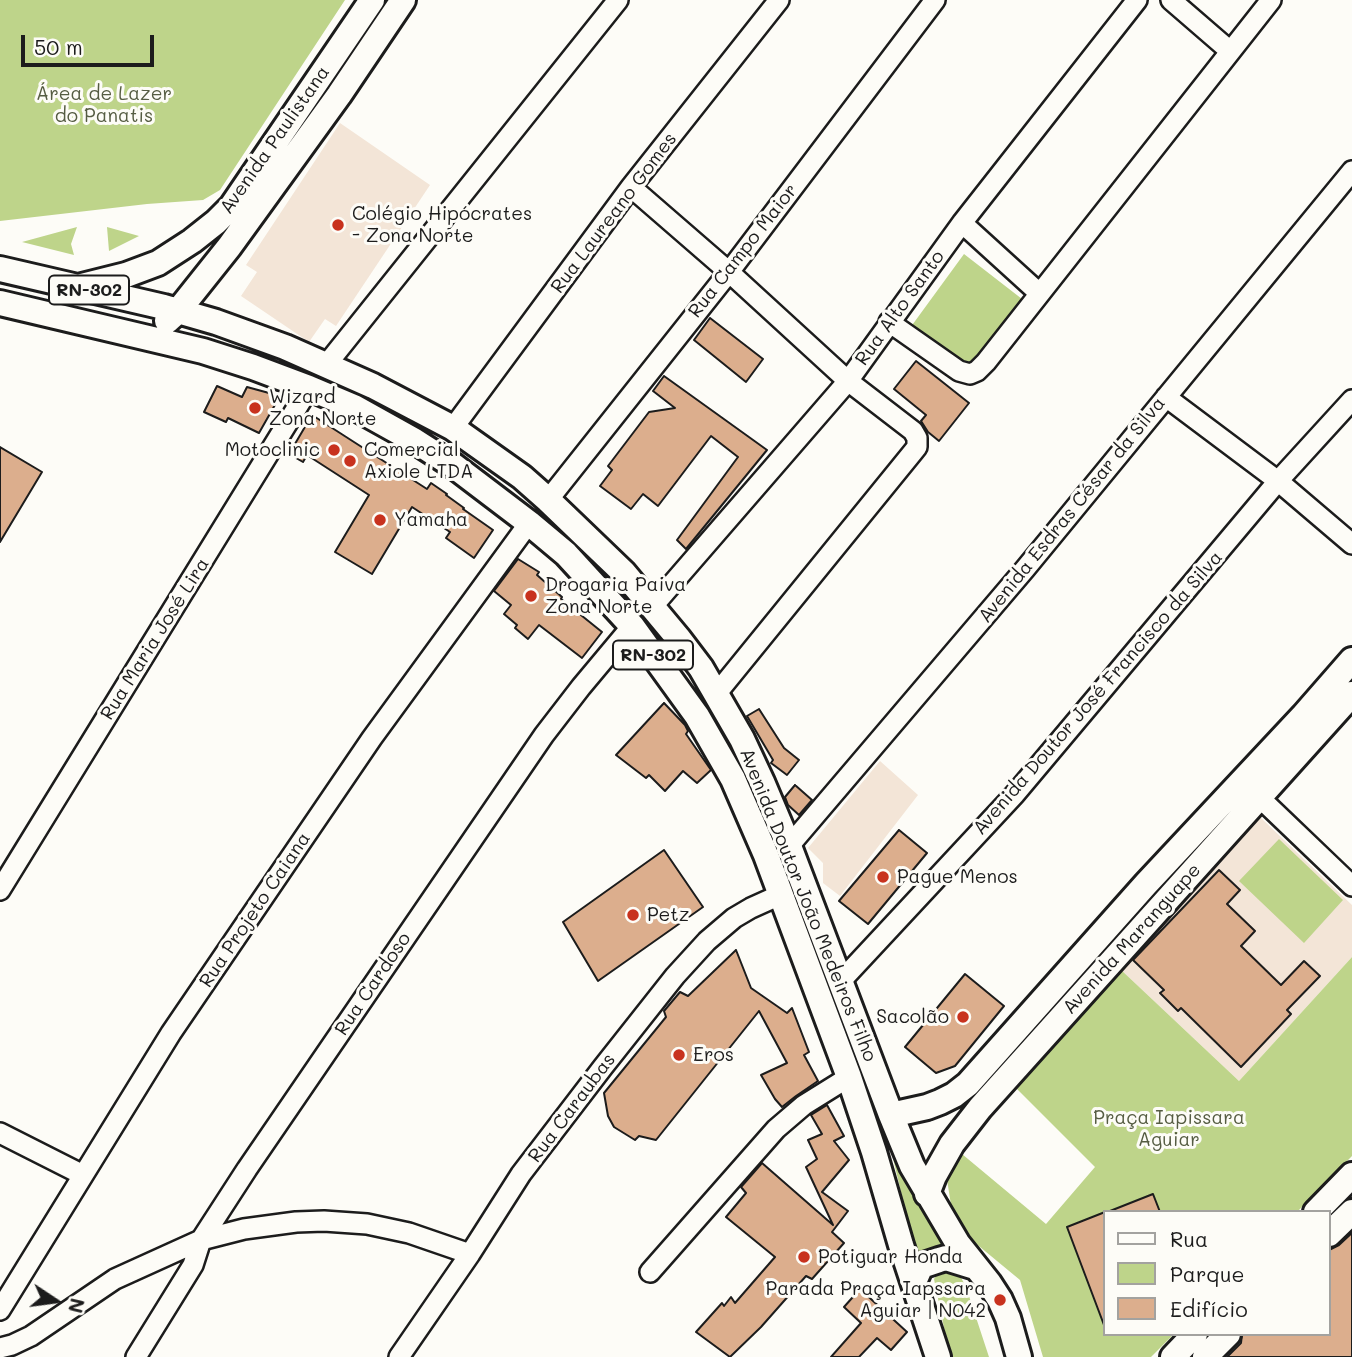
<!DOCTYPE html>
<html>
<head>
<meta charset="utf-8">
<style>
	body { margin:0 }
	#map { position:relative; width:1352px; height:1357px; overflow:hidden; background:#fdfcf7; font-family:Mali,sans-serif }
	canvas { display:block }
	.legend { position:absolute; left:1103px; top:1210px; width:228px; height:126px; box-sizing:border-box; background:#fdfcf7; border:2px solid #a3a29f; margin:0; padding:9px 12px; list-style:none; font-size:21px; color:#1c1c1c }
	.legend li { display:flex; align-items:center; gap:14px; height:35px }
	.legend b { width:35px; border:2px solid #a3a29f }
	.north { position:absolute; left:21px; top:1266px; width:70px; height:70px; -webkit-text-stroke:5px #fdfcf7; paint-order:stroke; rotate:103deg; font-size:19px; font-weight:700; line-height:28px; text-align:center; color:#1c1c1c }
	.north::after { content:''; display:block; margin:auto; width:24px; height:32px; background:#1c1c1c; clip-path:polygon(50% 0,100% 100%,50% 72%,0 100%) }
	.scale { position:absolute; left:21px; top:35px; width:133px; height:32px; box-sizing:border-box; border:4px solid #1c1c1c; border-top:0; padding-left:9px; font-size:21px; line-height:24px; white-space:nowrap; color:#1c1c1c; -webkit-text-stroke:5px #fdfcf7; paint-order:stroke }
</style>
</head>
<body>
<div id="map">
<canvas width="1352" height="1357"></canvas>
<ul class="legend">
<li><b style="height:9px;background:#fdfcf7"></b>Rua</li>
<li><b style="height:19px;background:#bed48a"></b>Parque</li>
<li><b style="height:19px;background:#dcae8d"></b>Edifício</li>
</ul>
<div class="north">N</div>
<div class="scale">50 m</div>
</div>
<script>
const c = document.querySelector('canvas').getContext('2d');
c.lineJoin = 'round';
function fill(path, color) {
  c.fillStyle = color;
  c.fill(path, 'evenodd');
}
function shape(rows) {
  const path = new Path2D();
  for (const r of rows) {
    path.moveTo(r[0], r[1]);
    for (let i = 2; i < r.length; i += 2) path.lineTo(r[i], r[i + 1]);
  }
  return path;
}
function trace(path, color, width, dash) {
  c.strokeStyle = color;
  c.lineWidth = width;
  c.lineCap = dash ? 'butt' : 'round';
  c.setLineDash(dash || []);
  c.stroke(path);
}
function write(font, color, halo, rows, align = 'center') {
  c.font = font + ' Mali,sans-serif';
  c.lineWidth = 6;
  c.setLineDash([]);
  c.textBaseline = 'middle';
  c.strokeStyle = halo;
  c.fillStyle = color;
  for (const [text, x, y, turn = 0] of rows) {
    c.save();
    c.translate(x, y);
    c.rotate((+turn || 0) * Math.PI / 180);
    c.textAlign = isNaN(turn) ? turn : align;
    if (halo) c.strokeText(text, 0, 0);
    c.fillText(text, 0, 0);
    c.restore();
  }
}
fill(shape([
	[340,123,430,185,336,326,325,319,309,342,241,296,257,272,246,265],
	[880,761,918,795,840,896,823,883,823,863,808,848],
	[1260,817,1352,905,1352,957,1239,1081,1119,968]
]), '#f3e5d7');
fill(shape([
	[0,0,345,0,220,190,203,200,147,204,0,221],
	[77,227,71,244,74,255,22,242],
	[107,227,139,236,109,251],
	[964,254,1022,299,966,370,910,328],
	[1279,839,1343,900,1304,943,1239,881],
	[1352,957,1352,1156,1297,1212,1105,1212,1105,1334,1174,1334,1151,1357,1043,1357,1020,1280,974,1242,951,1205,946,1173,956,1149,1046,1224,1095,1167,1014,1086,1119,968,1239,1081],
	[893,1158,916,1200,948,1247,916,1257],
	[945,1270,957,1270,966,1287,989,1357,950,1357,934,1279,938,1273]
]), '#bed48a');
const building = shape([
	[710,318,763,359,746,382,694,340,710,318],
	[916,361,969,403,939,441,928,432,921,421,926,415,894,389,916,361],
	[664,376,767,450,686,549,677,540,738,457,711,436,658,506,643,494,631,509,600,486,612,470,608,466,649,412,675,408,653,391,664,376],
	[217,386,242,397,247,387,280,396,259,433,228,418,226,422,204,412,217,386],
	[312,415,427,489,431,483,447,494,446,495,464,508,463,509,493,530,474,558,446,538,450,532,412,507,372,574,335,552,369,495,307,455,303,462,289,454,312,415],
	[0,447,42,472,0,542,0,447],
	[518,559,539,572,537,575,562,597,561,599,602,632,582,658,539,625,528,639,515,628,517,625,504,614,511,605,494,591,518,559],
	[664,703,685,725,688,731,686,734,711,770,697,783,683,771,665,791,649,775,646,778,616,755,664,703],
	[759,709,784,748,799,760,787,775,771,763,773,760,747,716,759,709],
	[795,785,812,800,799,815,788,805,785,797,795,785],
	[899,830,927,853,868,924,839,901,899,830],
	[664,850,703,907,598,981,563,922,664,850],
	[1219,870,1240,890,1227,904,1255,931,1241,946,1281,985,1304,961,1320,976,1287,1010,1291,1014,1241,1067,1181,1008,1178,1011,1160,993,1164,990,1133,960,1219,870],
	[736,950,751,988,787,1013,792,1008,809,1052,804,1055,818,1081,796,1096,782,1107,775,1099,761,1075,787,1063,759,1011,656,1140,639,1136,635,1140,614,1127,608,1116,604,1093,666,1017,664,1011,680,992,688,996,736,950],
	[965,974,1004,1006,955,1066,936,1073,905,1047,965,974],
	[827,1105,844,1136,834,1141,849,1160,822,1192,848,1211,832,1232,844,1243,812,1279,806,1276,761,1327,730,1357,696,1332,722,1303,724,1306,731,1297,735,1303,775,1257,726,1217,746,1193,741,1187,762,1163,833,1225,806,1167,817,1159,808,1140,822,1134,811,1115,827,1105],
	[1153,1194,1160,1212,1110,1212,1110,1211,1153,1194],
	[1105,1212,1105,1325,1104,1325,1067,1227,1105,1212],
	[1352,1233,1352,1357,1227,1357,1241,1343,1242,1334,1329,1334,1329,1250,1339,1245,1352,1233],
	[860,1289,907,1332,891,1350,877,1338,859,1357,831,1357,861,1323,844,1307,860,1289]
]);
fill(building, '#dcae8d');
trace(building, '#1c1c1c', 2);
const minor = shape([
	[1171,0,1230,51],
	[631,187,729,272,848,381,913,431,917,438,917,447,913,452,717,693],
	[962,223,1039,293],
	[889,322,959,371,970,374,977,371,986,362,1271,0],
	[327,364,618,0],
	[1166,397,1278,481,1352,544],
	[453,428,631,187,779,0],
	[548,500,729,272,935,0],
	[653,606,848,381,962,223,1137,0],
	[1259,797,1352,886],
	[789,846,1025,569,1352,171],
	[0,890,309,388],
	[840,982,1015,794,1278,481,1352,400],
	[0,1133,83,1175],
	[650,1272,776,1129,804,1105,849,1077],
	[0,1310,171,1033,372,738,529,523],
	[0,1348,12,1345,31,1336,115,1279,201,1240,244,1229,296,1222,324,1221,367,1224,409,1233,470,1254],
	[136,1357,193,1265,201,1240,247,1169,544,735,581,687,632,626],
	[399,1357,470,1254,521,1174,603,1067,675,976,707,941,734,918,751,908,782,894]
]);
const major = shape([
	[0,269,164,307,216,322,285,347,373,386,453,428,522,477,548,500,624,573,679,639,701,668,742,739,762,782,789,846,891,1115,912,1166,958,1244,989,1283,1000,1300,1008,1318,1019,1357],
	[82,286,126,275,158,263,192,241,216,222,232,206,372,0],
	[0,303,203,351,253,367,309,388,354,407,415,441,454,466,529,523,566,554,632,626,697,716,733,779,766,855,849,1077,874,1152,901,1245,938,1357],
	[167,321,178,311,229,247,339,95,403,0],
	[891,1115,927,1107,940,1102,954,1095,968,1084,1146,884,1304,715,1352,660],
	[927,1194,934,1176,952,1144,980,1108,1352,694],
	[1316,1212,1352,1175],
	[1329,1234,1352,1212],
	[914,1282,921,1266,939,1260,946,1258,975,1267],
	[1173,1357,1195,1334],
	[1205,1357,1228,1334]
]);
trace(minor, '#1c1c1c', 24);
trace(major, '#1c1c1c', 30);
trace(minor, '#fdfcf7', 19);
trace(major, '#fdfcf7', 24);
for (const [x, y, r, color] of [
	[338,225,7,"#c8321e"],
	[255,408,7,"#c8321e"],
	[334,450,7,"#c8321e"],
	[350,461,7,"#c8321e"],
	[380,520,7,"#c8321e"],
	[531,596,7,"#c8321e"],
	[883,877,7,"#c8321e"],
	[633,915,7,"#c8321e"],
	[963,1017,7,"#c8321e"],
	[679,1055,7,"#c8321e"],
	[804,1257,7,"#c8321e"],
	[1000,1300,7,"#c8321e"]
]) {
  const dot = new Path2D();
  dot.arc(x, y, r, 0, 2 * Math.PI);
  c.fillStyle = color;
  c.fill(dot);
  trace(dot, '#fdfcf7', 2.5);
}
for (const [x, y, w] of [
	[89,290,80],
	[653,655,80]
]) {
  const box = new Path2D();
  box.roundRect(x - w / 2, y - 14.5, w, 29, 5);
  c.fillStyle = '#fdfcf7';
  c.fill(box);
  trace(box, '#1c1c1c', 2);
}
write('bold 18px', '#1c1c1c', null, [
	["RN-302",89,290],
	["RN-302",653,655]
]);
write('19px', '#555c42', '#fdfcf7', [
	["Área de Lazer",104,94],
	["do Panatis",104,116],
	["Praça Iapissara",1169,1118],
	["Aguiar",1169,1140]
]);
write('19px', '#1c1c1c', '#fdfcf7', [
	["Avenida Paulistana",275,140,-55],
	["Rua Laureano Gomes",614,213,-53],
	["Rua Campo Maior",743,251,-52],
	["Rua Alto Santo",900,308,-54],
	["Avenida Esdras César da Silva",1072,510,-51],
	["Rua Maria José Lira",155,639,-58],
	["Avenida Doutor José Francisco da Silva",1098,693,-49],
	["Avenida Doutor João Medeiros Filho",808,905,68],
	["Rua Projeto Caiana",255,910,-56],
	["Avenida Maranguape",1132,939,-48],
	["Rua Cardoso",373,984,-56],
	["Rua Caraubas",572,1108,-53]
]);
write('19px', '#1c1c1c', '#fdfcf7', [
	["Colégio Hipócrates",352,214],
	["- Zona Norte",352,236],
	["Wizard",269,397],
	["Zona Norte",269,419],
	["Motoclinic",320,450,"right"],
	["Comercial",364,450],
	["Axiole LTDA",364,472],
	["Yamaha",394,520],
	["Drogaria Paiva",545,585],
	["Zona Norte",545,607],
	["Pague Menos",897,877],
	["Petz",647,915],
	["Sacolão",949,1017,"right"],
	["Eros",693,1055],
	["Potiguar Honda",818,1257],
	["Parada Praça Iapssara",986,1289,"right"],
	["Aguiar | N042",986,1311,"right"]
], 'left');
</script>
</body>
</html>
